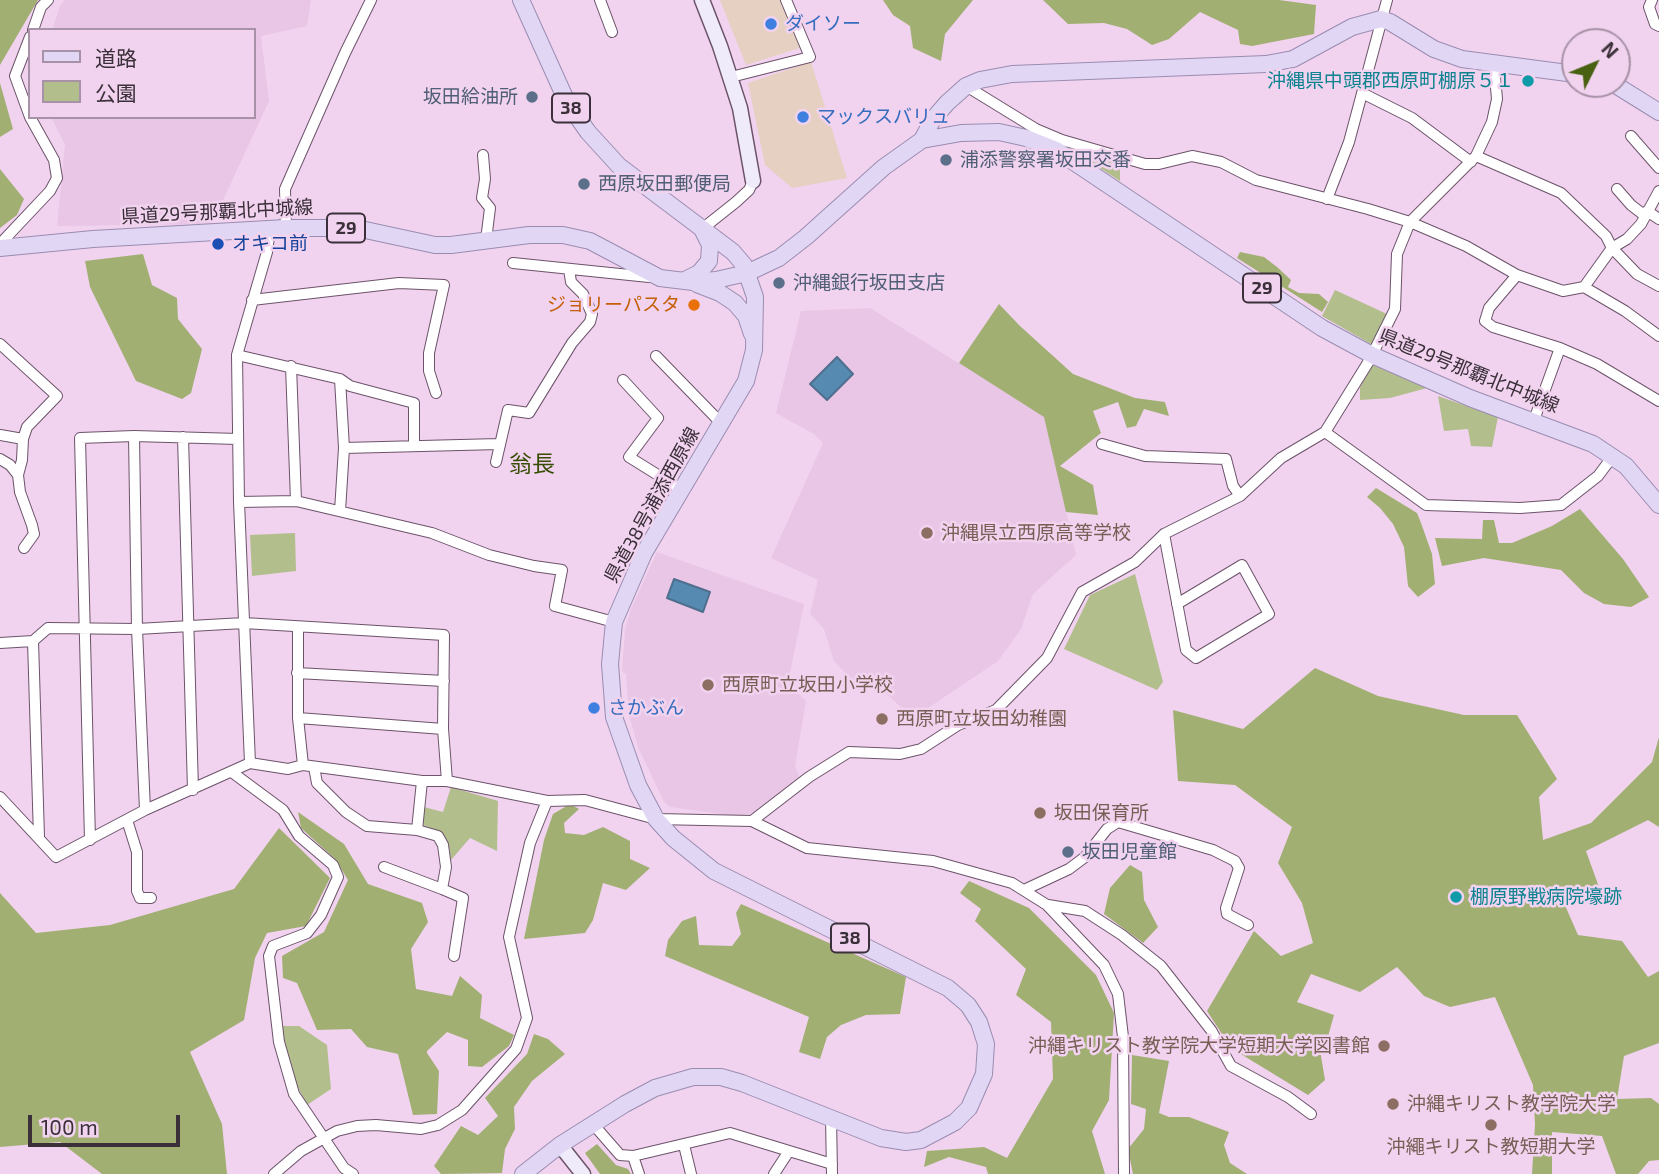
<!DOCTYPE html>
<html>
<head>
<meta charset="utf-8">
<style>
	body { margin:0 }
	#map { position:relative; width:1659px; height:1174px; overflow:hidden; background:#f1d3ef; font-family:"Exo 2","Noto Sans JP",sans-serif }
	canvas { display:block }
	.legend { position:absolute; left:28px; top:28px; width:228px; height:91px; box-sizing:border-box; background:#f1d3ef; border:2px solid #a892a7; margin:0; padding:9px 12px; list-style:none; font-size:21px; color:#3b303a }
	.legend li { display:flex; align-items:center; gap:14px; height:35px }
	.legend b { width:35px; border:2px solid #a892a7 }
	.north { position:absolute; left:1561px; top:28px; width:70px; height:70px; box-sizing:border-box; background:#f1d3ef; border:2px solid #a892a7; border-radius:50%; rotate:47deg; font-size:19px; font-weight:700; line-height:28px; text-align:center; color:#3b303a }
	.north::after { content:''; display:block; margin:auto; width:24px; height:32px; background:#476111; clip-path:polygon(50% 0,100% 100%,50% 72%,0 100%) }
	.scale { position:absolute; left:28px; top:1115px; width:152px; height:32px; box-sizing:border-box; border:4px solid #3b303a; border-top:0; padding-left:9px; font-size:21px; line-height:24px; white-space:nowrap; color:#3b303a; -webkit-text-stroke:5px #f1d3ef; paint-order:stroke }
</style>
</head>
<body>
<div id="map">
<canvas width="1659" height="1174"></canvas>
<ul class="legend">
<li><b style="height:9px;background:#e1d7f5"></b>道路</li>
<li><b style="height:19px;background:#b3be8d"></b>公園</li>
</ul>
<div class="north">N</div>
<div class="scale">100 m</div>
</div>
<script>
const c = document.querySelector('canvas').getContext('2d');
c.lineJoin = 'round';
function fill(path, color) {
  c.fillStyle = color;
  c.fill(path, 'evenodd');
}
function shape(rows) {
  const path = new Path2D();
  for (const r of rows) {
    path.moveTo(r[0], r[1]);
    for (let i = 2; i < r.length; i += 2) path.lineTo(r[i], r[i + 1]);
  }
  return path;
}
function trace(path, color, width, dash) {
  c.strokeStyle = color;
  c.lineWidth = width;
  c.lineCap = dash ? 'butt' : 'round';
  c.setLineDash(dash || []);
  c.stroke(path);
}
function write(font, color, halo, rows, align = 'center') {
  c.font = font + ' "Exo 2","Noto Sans JP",sans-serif';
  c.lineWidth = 5;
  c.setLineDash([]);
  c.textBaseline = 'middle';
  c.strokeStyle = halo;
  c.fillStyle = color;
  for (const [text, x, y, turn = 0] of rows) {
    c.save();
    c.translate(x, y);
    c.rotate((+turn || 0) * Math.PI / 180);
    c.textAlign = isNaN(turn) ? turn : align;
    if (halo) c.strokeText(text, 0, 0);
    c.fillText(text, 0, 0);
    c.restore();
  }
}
fill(shape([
	[720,0,783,0,803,47,746,65],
	[811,62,847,178,792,188,765,165,748,83]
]), '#e5d0c2');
fill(shape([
	[65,0,311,0,307,26,261,36,269,101,212,224,57,226,65,145,51,117,254,117,254,30,52,30,60,6],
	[870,308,1045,417,1076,555,1033,594,1021,629,998,661,913,718,879,687,856,684,834,661,824,629,810,614,818,580,771,558,823,443,814,434,776,413,801,311],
	[657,552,804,604,788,683,806,701,795,766,800,779,756,812,742,815,729,815,670,807,664,802,638,747,629,715,626,674,622,672,625,630,631,609]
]), '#e9c5e6');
fill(shape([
	[1066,146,1120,161,1120,181],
	[1335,290,1387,314,1371,344,1322,316],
	[1373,365,1427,388,1390,398,1360,400,1360,387],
	[1438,396,1498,417,1492,447,1471,446,1468,429,1444,431],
	[295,533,296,571,252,576,250,535],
	[1135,574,1163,682,1157,690,1064,649,1090,595],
	[451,787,498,801,497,851,470,838,451,860,448,842,440,832,423,825,424,807,443,812],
	[279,1026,299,1026,327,1045,331,1089,307,1105,291,1074]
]), '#b3be8d');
fill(shape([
	[0,0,38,0,0,65],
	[883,0,973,0,945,34,941,61,913,48,910,26,893,15],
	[1043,0,1279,0,1316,5,1314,34,1252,46,1240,44,1238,30,1200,12,1169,39,1152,45,1127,29,1104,23,1068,24],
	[0,83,13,129,0,137],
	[0,169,24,199,17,215,0,228],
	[1240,252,1264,257,1277,267,1291,280,1288,287,1299,293,1319,294,1328,302,1322,312,1237,258],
	[143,254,152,285,177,298,178,319,202,349,191,393,182,399,136,381,90,287,85,261],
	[999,304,1020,326,1073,374,1135,398,1165,402,1169,416,1144,409,1136,426,1127,428,1118,402,1093,411,1101,433,1060,466,1093,485,1098,515,1066,512,1044,417,959,363],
	[1376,488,1417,513,1421,523,1432,554,1435,584,1418,597,1408,586,1404,547,1393,524,1380,508,1367,497],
	[1580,509,1623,559,1649,597,1631,607,1604,604,1584,593,1561,570,1484,558,1442,566,1435,538,1482,539,1483,520,1494,520,1499,543,1512,543,1552,526],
	[1315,668,1378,696,1464,715,1517,715,1557,779,1539,797,1543,840,1591,823,1652,762,1659,737,1659,827,1648,820,1586,851,1600,890,1564,903,1578,935,1622,941,1648,977,1659,971,1659,1043,1624,1056,1617,1099,1651,1098,1659,1104,1659,1160,1649,1161,1638,1174,1616,1174,1602,1136,1552,1132,1552,1174,1532,1174,1535,1124,1533,1085,1495,997,1450,1007,1424,996,1397,967,1360,992,1311,974,1297,1002,1334,1015,1327,1040,1320,1050,1325,1080,1308,1095,1231,1048,1207,1011,1254,931,1281,956,1313,943,1302,903,1278,863,1292,827,1235,785,1178,781,1173,710,1243,729],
	[570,804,579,809,564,823,565,833,584,835,603,827,630,841,630,859,650,868,626,890,603,883,593,920,585,933,524,939,544,840,553,814],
	[298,812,344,844,368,884,422,903,428,922,411,949,416,989,452,996,460,976,482,995,480,1018,514,1035,509,1046,482,1067,468,1066,468,1040,447,1032,427,1051,427,1053,439,1071,437,1114,413,1115,398,1054,367,1047,351,1029,317,1030,297,983,283,978,282,956,324,932,348,880,335,859,301,828],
	[279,828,330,878,306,926,267,933,255,958,244,1020,190,1052,222,1124,227,1174,102,1174,60,1142,0,1147,0,893,36,933,110,925,234,889],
	[1130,865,1142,872,1144,900,1158,927,1143,943,1104,914,1110,888],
	[969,881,1029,908,1096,975,1114,1013,1109,1100,1092,1131,1105,1174,988,1174,986,1167,949,1157,924,1167,927,1151,984,1147,1007,1158,1053,1079,1051,1022,1016,995,1026,969,975,921,981,909,960,893],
	[741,904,906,977,900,1014,866,1015,841,1025,827,1037,820,1059,799,1052,809,1017,665,956,668,940,682,921,696,916,699,945,732,946,741,934,736,913],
	[534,1034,548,1039,565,1054,532,1081,514,1107,515,1129,505,1149,502,1173,441,1174,434,1166,461,1126,478,1135,498,1116,485,1098,527,1054],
	[1132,1055,1169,1061,1159,1113,1169,1117,1189,1117,1229,1132,1224,1145,1230,1163,1247,1174,1133,1174,1128,1149,1144,1129,1146,1109,1131,1104],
	[597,1144,616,1165,628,1169,631,1174,600,1174,585,1153]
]), '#a1af73');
const water = shape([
	[837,357,853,374,827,400,810,384,837,357],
	[674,579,710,592,703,612,667,598,674,579]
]);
fill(water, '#568ab1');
trace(water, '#4e6f8d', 2);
const street = shape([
	[600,0,612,32],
	[1652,0,1649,7,1655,24,1659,26],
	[33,30,41,7,48,0],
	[30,37,15,76,30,117],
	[731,77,810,57,786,0],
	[966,86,1036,129,1062,140,1145,164,1159,164,1192,156,1221,162,1256,180,1368,209,1410,222,1466,246,1517,275,1563,291,1584,287,1625,311,1659,336],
	[1362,93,1412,118,1471,162],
	[1631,136,1659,168],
	[483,155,485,179,482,198,490,208,486,240],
	[1476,156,1561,193,1606,236,1612,248,1637,274,1659,286],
	[1617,189,1631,205,1644,215],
	[1327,199,1349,142,1387,0],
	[1647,211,1659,219],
	[286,228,285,189,345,53,371,0],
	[702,229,736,202,749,190,753,181],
	[0,244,50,191,57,178,54,160,30,117],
	[513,263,649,277],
	[1517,275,1489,308,1485,321,1493,327,1560,348,1597,364,1659,401],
	[1584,287,1612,248,1627,239,1641,224,1659,191],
	[252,300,399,283,444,285,429,353,429,371,436,393],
	[0,344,57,396,27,427,23,439,22,460,18,475],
	[237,355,340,379,350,386,414,403,414,446],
	[656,356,722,424],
	[291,366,296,501],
	[623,380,658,418,629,457,682,490],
	[1534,420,1560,348],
	[1325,432,1426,505,1520,508,1561,505,1598,476,1613,456],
	[0,435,23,439],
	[134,436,137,629,145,810],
	[183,437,193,790],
	[1102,444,1145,456,1226,459,1233,486,1240,496],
	[344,448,499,444],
	[0,459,10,465,18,475,20,492,32,525,34,534,24,548],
	[496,462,508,410,529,413,572,343,590,322,592,314,583,294,571,282,569,269],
	[239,502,296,501,432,533,489,555,534,566,562,570,555,606,614,622],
	[340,511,344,448,340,379],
	[1164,534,1186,650,1196,658,1269,614,1242,565,1177,604],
	[298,627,298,718,303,765],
	[33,641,39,837],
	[0,643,33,641,48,628,137,629,244,623,444,635,443,729,447,781],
	[297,673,444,681],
	[298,718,443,729],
	[250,763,239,502,237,355,267,252,270,229],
	[314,767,317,783,346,812,367,826,417,830,422,781],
	[233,773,283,810,299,836,333,865,338,877,321,915,307,933,273,946,269,956,279,1042,294,1094,344,1168,353,1174],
	[0,797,56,857,145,810,250,763,288,769,303,765,422,781,447,781,547,801,585,800,656,819,752,821,807,848,933,861,1012,883,1047,905,1104,965,1118,994,1123,1037,1124,1174],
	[127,820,137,852,137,891,140,898,151,898],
	[752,821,809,777,849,752,900,754,921,749,958,725,996,710,1047,658,1082,592,1135,562,1164,534,1240,496,1281,458,1325,432,1369,361,1395,309,1397,254,1410,222,1476,156,1492,122,1497,99,1494,65],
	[90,840,80,438,134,436,238,439],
	[384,867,442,889,446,867,443,845,438,836,417,830],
	[442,889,463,898,454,956],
	[1024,890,1069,869,1085,857,1107,829,1118,822,1213,850,1235,861,1239,868,1226,908,1227,914,1248,925],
	[1048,905,1085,911,1122,935,1161,966,1211,1030,1231,1066,1288,1097,1311,1114],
	[831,1116,832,1174],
	[593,1124,620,1155,633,1156,730,1133,832,1164],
	[684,1145,691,1174],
	[633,1156,639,1174],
	[274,1174,301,1151,337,1131,357,1126,376,1125,421,1129,438,1125,462,1110,516,1049,527,1018,509,937,530,843,547,801],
	[774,1174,789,1151]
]);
const secondary = shape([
	[702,0,720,46,740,108,753,181],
	[560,1145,583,1174]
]);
const primary = shape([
	[521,0,567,102,588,132,619,166,733,252,744,265,755,297,754,350,746,381,644,553,614,622,610,664,614,717,638,785,656,819,673,838,714,871,948,988,968,1005,979,1022,986,1044,984,1074,969,1108,955,1122,921,1140,906,1142,881,1138,742,1083,721,1077,693,1077,655,1088,625,1104,560,1145,523,1174],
	[1614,84,1659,112],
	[922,140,933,119,947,103,966,86,980,80,1012,74,1266,64,1293,59,1352,27,1381,19,1390,22,1434,49,1462,59,1575,74],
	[0,248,93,239,286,228,356,228,435,245,451,245,529,235,563,235,590,241,660,278,693,282,716,280,747,273,779,258,806,237,884,167,922,140,961,133,999,132,1026,138,1056,150,1322,328,1372,355,1470,398,1593,444,1626,466,1659,505],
	[685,280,699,273,709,261,710,245,702,229],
	[697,284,720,293,735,303,746,316,752,334]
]);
trace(street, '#6c536a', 12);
trace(secondary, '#6c536a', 17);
trace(primary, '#9a8cb0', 18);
trace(street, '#fff', 10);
trace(secondary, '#f0ebfa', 14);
trace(primary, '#e1d7f5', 16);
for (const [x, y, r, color] of [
	[771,24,7,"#3f7fe0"],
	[1528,81,7,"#0f9aa8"],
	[532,97,7,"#5c6f8a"],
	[803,117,7,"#3f7fe0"],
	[946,160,7,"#5c6f8a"],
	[584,184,7,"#5c6f8a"],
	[218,244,7,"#1a4fb4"],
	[779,283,7,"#5c6f8a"],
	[694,305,7,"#e8710a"],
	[927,533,7,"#8d6e63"],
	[708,685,7,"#8d6e63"],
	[594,708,7,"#3f7fe0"],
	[882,719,7,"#8d6e63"],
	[1040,813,7,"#8d6e63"],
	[1068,852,7,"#5c6f8a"],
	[1456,897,7,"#0f9aa8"],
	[1384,1046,7,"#8d6e63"],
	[1393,1104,7,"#8d6e63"],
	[1491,1125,7,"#8d6e63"]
]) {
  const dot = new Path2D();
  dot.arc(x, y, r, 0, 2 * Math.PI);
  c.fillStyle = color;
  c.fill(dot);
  trace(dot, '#f1d3ef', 2.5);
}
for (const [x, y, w] of [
	[571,108,38],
	[346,228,38],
	[1262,288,38],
	[850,938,38]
]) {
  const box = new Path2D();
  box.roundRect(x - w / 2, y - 14.5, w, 29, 5);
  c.fillStyle = '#f1d3ef';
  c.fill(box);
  trace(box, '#3b303a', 2);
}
write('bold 18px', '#3b303a', null, [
	["38",571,108],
	["29",346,228],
	["29",1262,288],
	["38",850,938]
]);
write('19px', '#366cbe', '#f1d3ef', [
	["ダイソー",785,24],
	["マックスバリュ",817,117],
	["さかぶん",608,708]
], 'left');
write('19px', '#0d838f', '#f1d3ef', [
	["沖縄県中頭郡西原町棚原５１",1514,81],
	["棚原野戦病院壕跡",1470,897,"left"]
], 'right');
write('19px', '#4e5e75', '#f1d3ef', [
	["坂田給油所",518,97,"right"],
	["浦添警察署坂田交番",960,160],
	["西原坂田郵便局",598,184],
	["沖縄銀行坂田支店",793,283],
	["坂田児童館",1082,852]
], 'left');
write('19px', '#3b303a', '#f1d3ef', [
	["県道29号那覇北中城線",217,212,-3],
	["県道29号那覇北中城線",1469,371,22],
	["県道38号浦添西原線",652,505,-61]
]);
write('19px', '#164399', '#f1d3ef', [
	["オキコ前",232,244]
], 'left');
write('19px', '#c56008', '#f1d3ef', [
	["ジョリーパスタ",680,305]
], 'right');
write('19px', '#785e54', '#f1d3ef', [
	["沖縄県立西原高等学校",941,533],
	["西原町立坂田小学校",722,685],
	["西原町立坂田幼稚園",896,719],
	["坂田保育所",1054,813],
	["沖縄キリスト教学院大学短期大学図書館",1370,1046,"right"],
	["沖縄キリスト教学院大学",1407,1104],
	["沖繩キリスト教短期大学",1491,1147,"center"]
], 'left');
write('23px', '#364d00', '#f1d3ef', [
	["翁長",532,464]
]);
</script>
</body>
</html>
